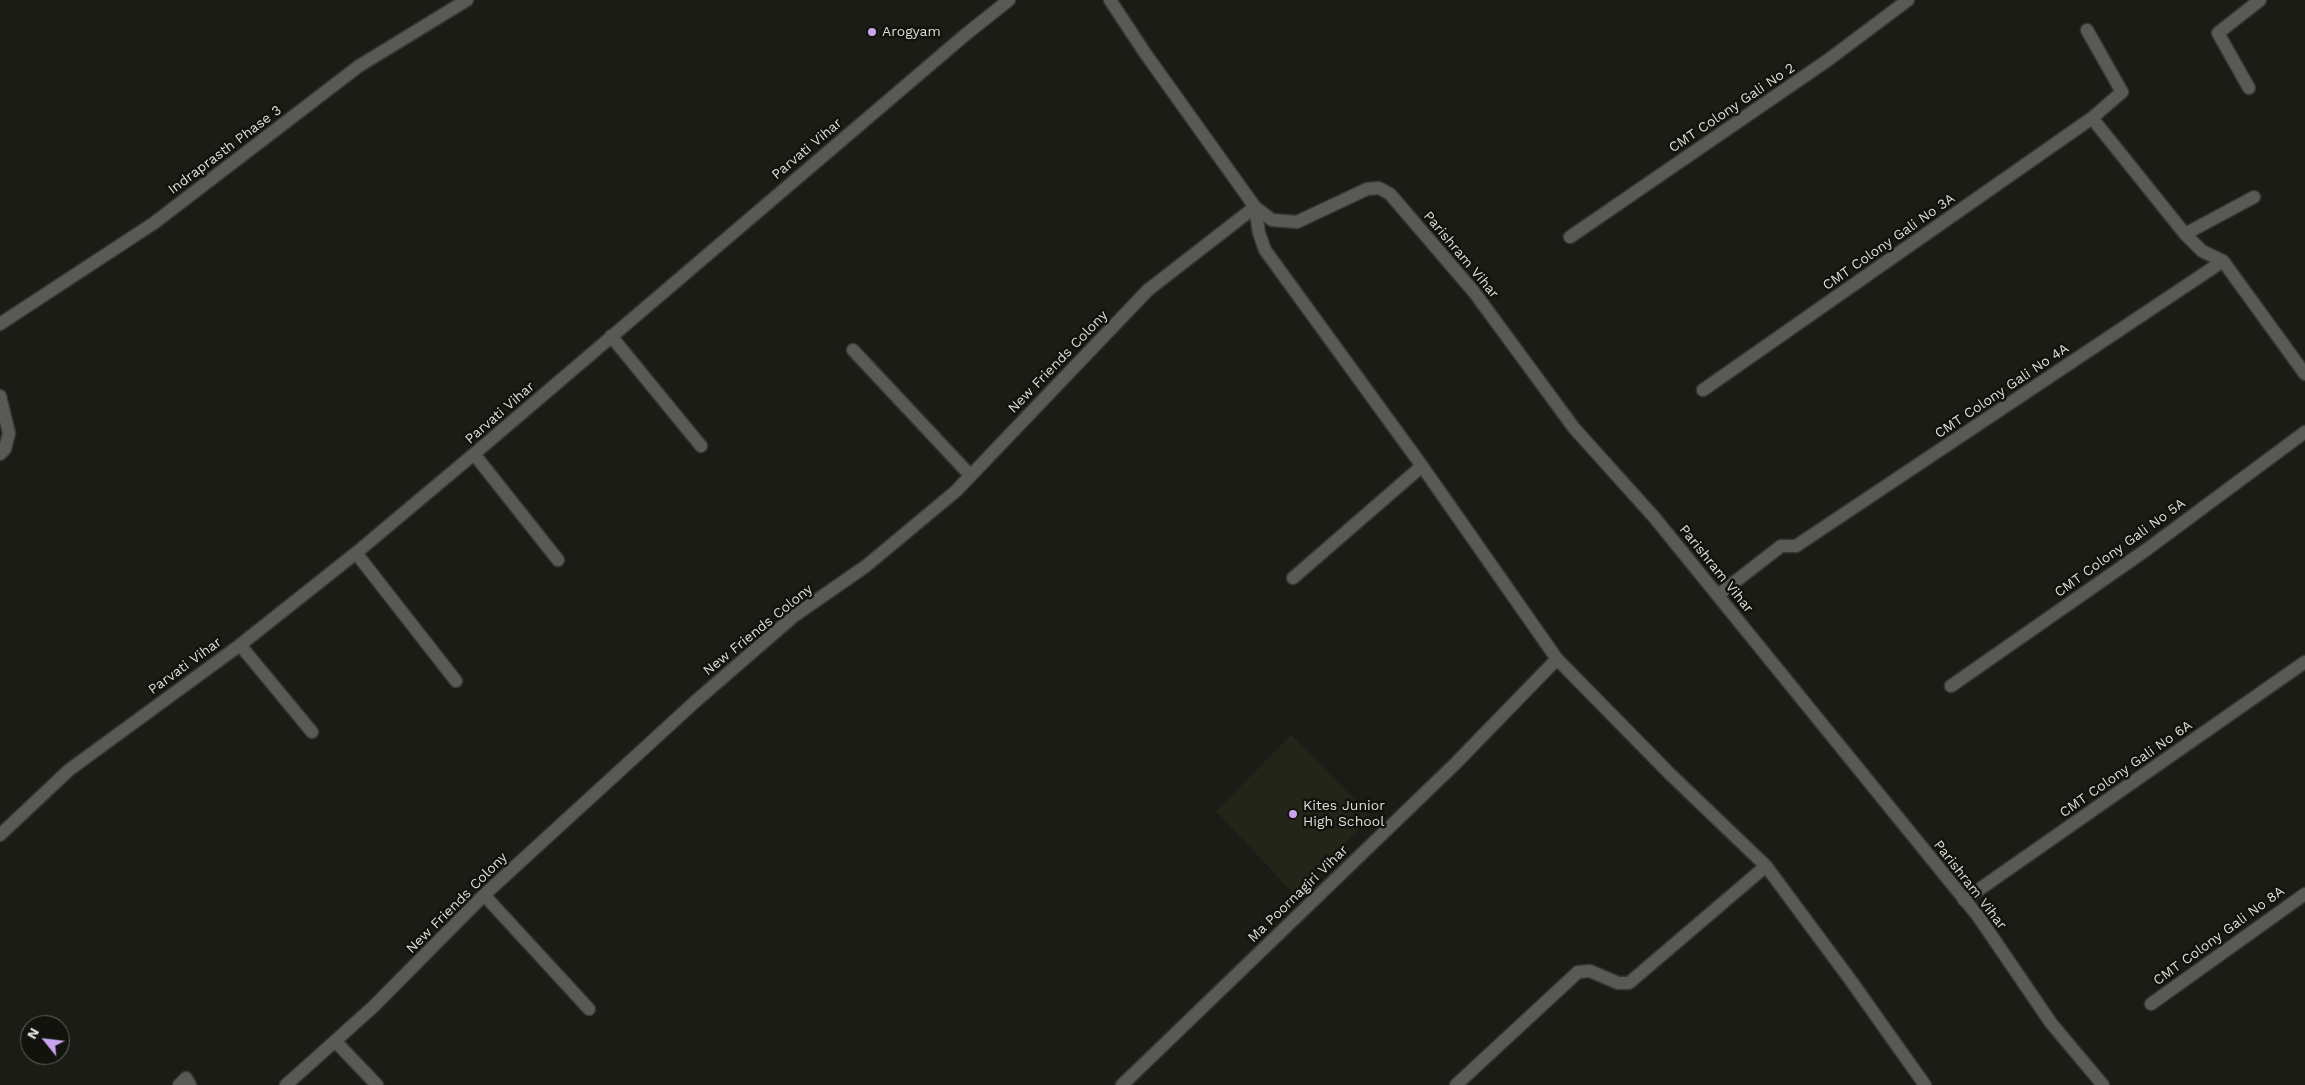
<!DOCTYPE html>
<html>
<head>
<meta charset="utf-8">
<style>
	body { margin:0 }
	#map { position:relative; width:2305px; height:1085px; overflow:hidden; background:#1b1c15; font-family:"Work Sans",sans-serif }
	canvas { display:block }
	.north { position:absolute; left:20px; top:1015px; width:50px; height:50px; box-sizing:border-box; background:#12130c; border:1px solid #63645e; border-radius:50%; rotate:299deg; font-size:14px; font-weight:700; line-height:20px; text-align:center; color:#ddded9 }
	.north::after { content:''; display:block; margin:auto; width:18px; height:22px; background:#c8a5ee; clip-path:polygon(50% 0,100% 100%,50% 72%,0 100%) }
</style>
</head>
<body>
<div id="map">
<canvas width="2305" height="1085"></canvas>
<div class="north">N</div>
</div>
<script>
const c = document.querySelector('canvas').getContext('2d');
c.lineJoin = 'round';
function fill(path, color) {
  c.fillStyle = color;
  c.fill(path, 'evenodd');
}
function shape(rows) {
  const path = new Path2D();
  for (const r of rows) {
    path.moveTo(r[0], r[1]);
    for (let i = 2; i < r.length; i += 2) path.lineTo(r[i], r[i + 1]);
  }
  return path;
}
function trace(path, color, width, dash) {
  c.strokeStyle = color;
  c.lineWidth = width;
  c.lineCap = dash ? 'butt' : 'round';
  c.setLineDash(dash || []);
  c.stroke(path);
}
function write(font, color, halo, rows, align = 'center') {
  c.font = font + ' "Work Sans",sans-serif';
  c.lineWidth = 5;
  c.setLineDash([]);
  c.textBaseline = 'middle';
  c.strokeStyle = halo;
  c.fillStyle = color;
  for (const [text, x, y, turn = 0] of rows) {
    c.save();
    c.translate(x, y);
    c.rotate((+turn || 0) * Math.PI / 180);
    c.textAlign = isNaN(turn) ? turn : align;
    if (halo) c.strokeText(text, 0, 0);
    c.fillText(text, 0, 0);
    c.restore();
  }
}
fill(shape([
	[1291,735,1372,817,1293,893,1216,811]
]), '#242519');
const lane = shape([
	[1718,595,1781,546,1796,546]
]);
const street = shape([
	[1110,0,1145,53,1255,207,1259,233,1265,250,1422,466,1557,659,1670,774,1766,866,1849,978,1925,1085],
	[2249,88,2218,33,2260,0],
	[2092,118,2185,234,2202,251,2223,261,2305,374],
	[1255,207,1272,220,1297,222,1367,189,1379,188,1390,194,1474,292,1574,428,1654,517,1978,916,2051,1023,2103,1085],
	[2185,234,2254,197],
	[1570,237,1828,60,1908,0],
	[0,324,154,223,359,66,467,0],
	[611,336,701,446],
	[853,350,970,475],
	[1703,390,2092,118,2122,92,2087,30],
	[0,396,9,433,5,449,0,454],
	[474,454,558,560],
	[1796,546,2223,261],
	[356,553,456,681],
	[1293,578,1422,466],
	[240,645,312,732],
	[1951,686,2146,550,2305,432],
	[0,835,69,770,240,645,356,553,474,454,965,35,1009,0],
	[484,895,589,1009],
	[1964,900,2305,662],
	[2151,1004,2305,894],
	[335,1041,377,1085],
	[179,1085,186,1078,190,1085],
	[286,1085,373,1007,484,895,697,700,794,616,866,566,956,491,1148,290,1255,207],
	[1122,1085,1455,764,1557,659],
	[1456,1085,1578,972,1590,971,1618,983,1629,983,1766,866]
]);
trace(lane, '#363730', 15);
trace(street, '#363730', 15);
trace(lane, '#595a56', 12);
trace(street, '#595a56', 12);
for (const [x, y, r, color] of [
	[872,32,5,"#c8a5ee"],
	[1293,814,5,"#c8a5ee"]
]) {
  const dot = new Path2D();
  dot.arc(x, y, r, 0, 2 * Math.PI);
  c.fillStyle = color;
  c.fill(dot);
  trace(dot, '#12130c', 2);
}
write('14px', '#ddded9', '#12130c', [
	["Arogyam",882,32],
	["Kites Junior",1303,806],
	["High School",1303,822]
], 'left');
write('14px', '#ddded9', '#12130c', [
	["CMT Colony Gali No 2",1732,108,-34],
	["Parvati Vihar",807,149,-40],
	["Indraprasth Phase 3",225,150,-37],
	["CMT Colony Gali No 3A",1889,242,-35],
	["Parishram Vihar",1461,255,50],
	["New Friends Colony",1058,362,-46],
	["CMT Colony Gali No 4A",2002,391,-34],
	["Parvati Vihar",500,413,-41],
	["CMT Colony Gali No 5A",2120,548,-36],
	["Parishram Vihar",1716,569,51],
	["New Friends Colony",758,630,-39],
	["Parvati Vihar",185,666,-36],
	["CMT Colony Gali No 6A",2126,769,-35],
	["Parishram Vihar",1970,885,52],
	["Ma Poornagiri Vihar",1298,894,-44],
	["New Friends Colony",457,903,-45],
	["CMT Colony Gali No 8A",2219,936,-36]
]);
</script>
</body>
</html>
